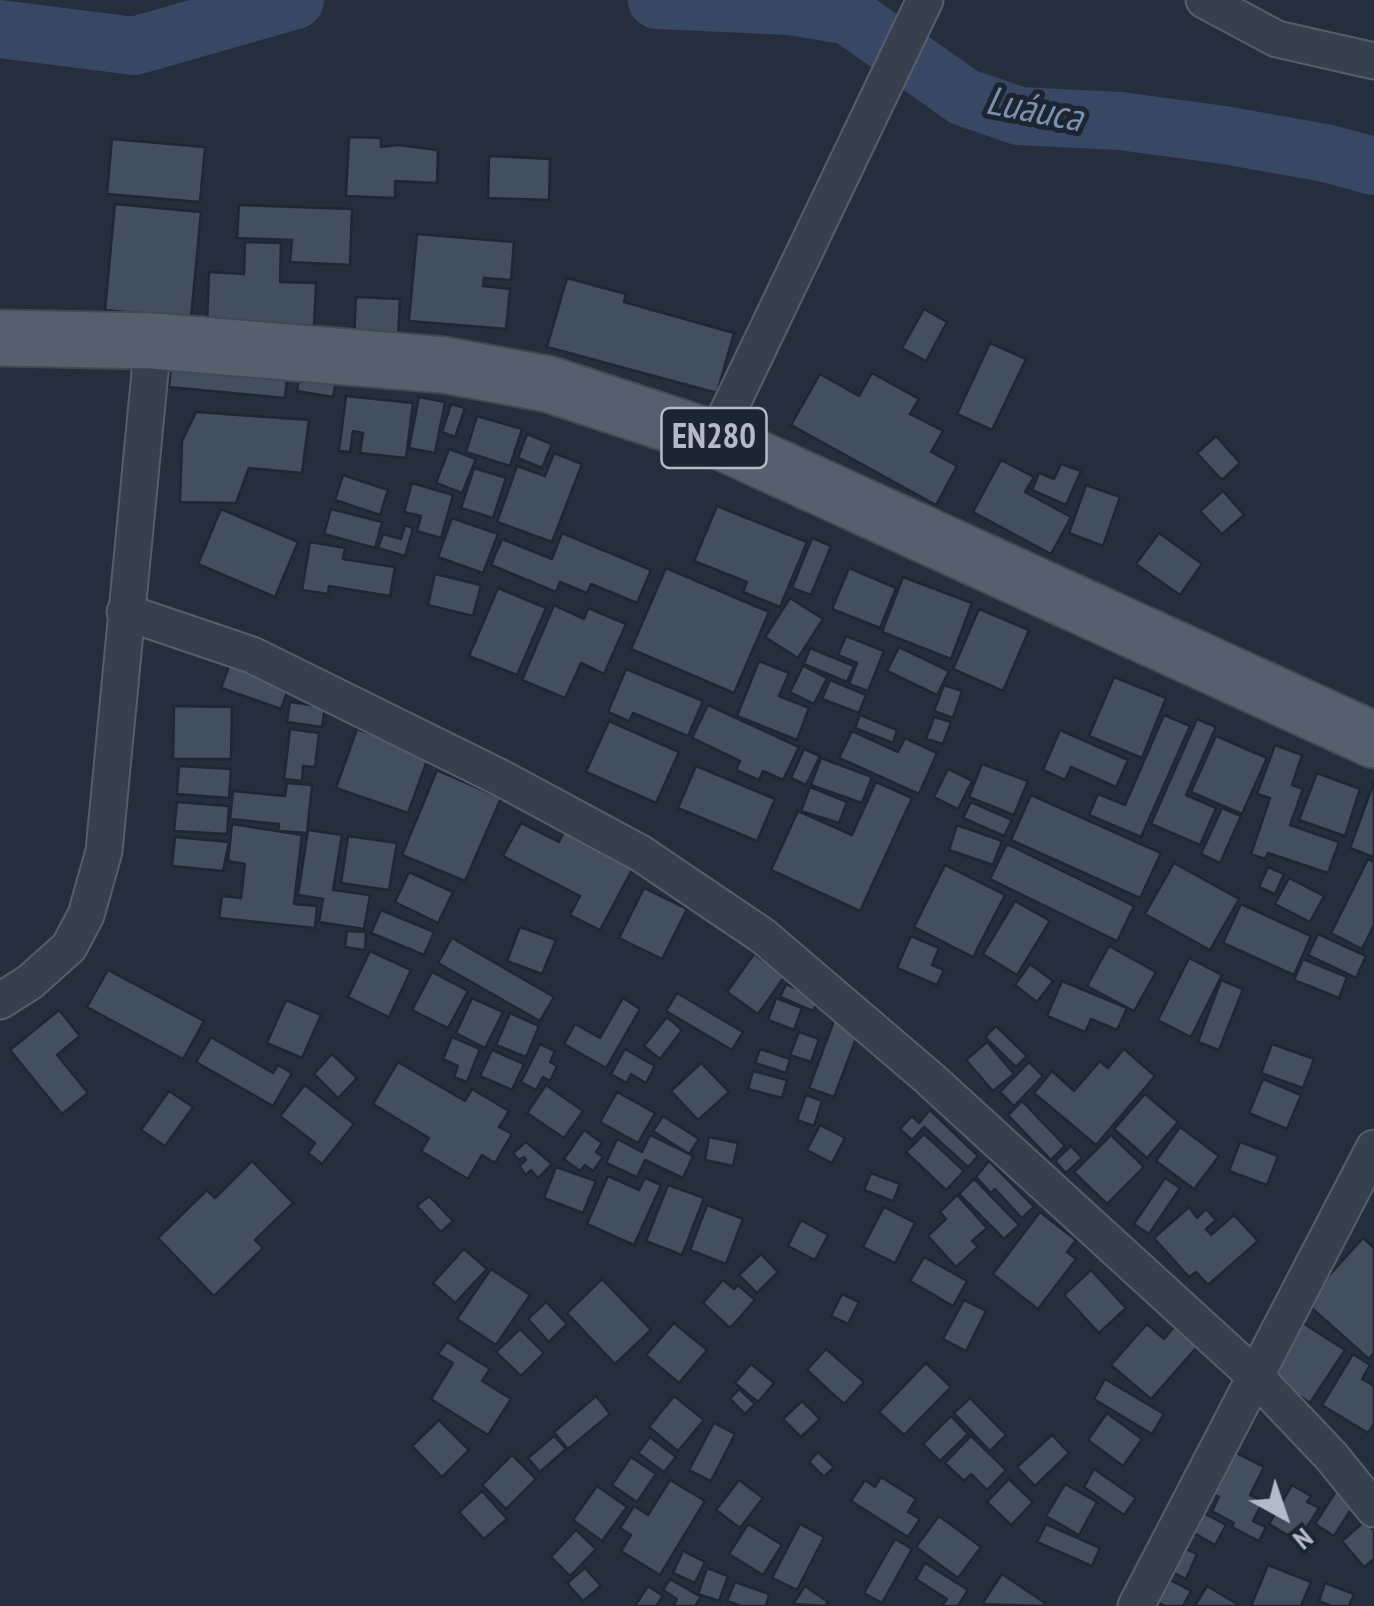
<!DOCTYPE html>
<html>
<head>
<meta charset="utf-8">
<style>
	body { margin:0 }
	#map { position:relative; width:1374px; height:1606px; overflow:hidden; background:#242e3d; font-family:"PT Sans Narrow",sans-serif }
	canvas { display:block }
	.north { position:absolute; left:1234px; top:1466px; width:100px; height:100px; -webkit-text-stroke:8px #1d2532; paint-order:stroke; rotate:140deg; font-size:28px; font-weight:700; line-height:40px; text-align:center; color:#b4bbc8 }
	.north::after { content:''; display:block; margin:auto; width:35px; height:45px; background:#b4bbc8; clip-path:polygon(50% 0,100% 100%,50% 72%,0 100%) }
</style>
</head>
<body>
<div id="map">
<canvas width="1374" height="1606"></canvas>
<div class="north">N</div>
</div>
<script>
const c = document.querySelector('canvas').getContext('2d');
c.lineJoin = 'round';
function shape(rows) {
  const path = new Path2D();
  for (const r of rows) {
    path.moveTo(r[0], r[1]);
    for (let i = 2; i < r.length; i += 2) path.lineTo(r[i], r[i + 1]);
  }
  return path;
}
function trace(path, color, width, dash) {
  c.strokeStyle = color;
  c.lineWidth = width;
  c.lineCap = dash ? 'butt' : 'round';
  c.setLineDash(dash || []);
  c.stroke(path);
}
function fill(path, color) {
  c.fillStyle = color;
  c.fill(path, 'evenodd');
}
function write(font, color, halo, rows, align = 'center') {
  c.font = font + ' "PT Sans Narrow",sans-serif';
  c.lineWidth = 10;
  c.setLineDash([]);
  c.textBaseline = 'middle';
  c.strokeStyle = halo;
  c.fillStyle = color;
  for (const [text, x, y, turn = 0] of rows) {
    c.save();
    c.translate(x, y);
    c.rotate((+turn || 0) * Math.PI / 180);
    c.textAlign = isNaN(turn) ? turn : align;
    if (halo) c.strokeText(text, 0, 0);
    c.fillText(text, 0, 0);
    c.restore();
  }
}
trace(shape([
	[657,0,790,6,849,16,964,97,1019,116,1120,121,1224,135,1325,153,1374,166],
	[0,29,134,46,295,0]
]), '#384864', 58);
const building = shape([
	[349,137,381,138,381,147,398,145,438,150,437,183,395,181,395,198,346,196,349,137],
	[112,139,205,147,200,202,107,194,112,139],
	[489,156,550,159,549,200,488,198,489,156],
	[115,204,201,212,191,318,105,310,115,204],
	[239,205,352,209,350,265,290,262,292,240,237,238,239,205],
	[417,234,514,242,511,280,484,278,483,286,510,289,506,329,409,321,417,234],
	[245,242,281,243,280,282,316,283,314,327,207,324,209,272,244,274,245,242],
	[567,278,626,294,624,302,734,333,717,393,547,347,567,278],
	[356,297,400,299,398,339,354,337,356,297],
	[924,309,947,322,926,361,902,348,924,309],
	[990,343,1026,359,992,430,957,414,990,343],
	[173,345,289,357,285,398,169,387,173,345],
	[302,359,339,364,333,397,297,391,302,359],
	[872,373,919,399,910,414,943,431,931,452,957,466,936,505,791,425,820,374,859,396,872,373],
	[346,396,413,403,406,458,360,453,363,433,353,431,350,452,339,451,346,396],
	[419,397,445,402,435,453,409,448,419,397],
	[451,404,465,408,455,437,442,432,451,404],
	[196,412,309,420,302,473,249,468,236,503,180,502,182,441,196,412],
	[477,416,522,429,510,466,466,452,477,416],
	[527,434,552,444,542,468,518,458,527,434],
	[1216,436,1240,463,1222,480,1197,453,1216,436],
	[449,449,476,459,462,493,436,483,449,449],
	[554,453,582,464,552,542,497,522,517,466,545,476,554,453],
	[1001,460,1034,477,1025,492,1071,517,1051,554,973,512,1001,460],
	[1061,464,1081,471,1066,505,1032,490,1039,473,1054,479,1061,464],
	[474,468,506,478,493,518,461,508,474,468],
	[343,475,388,490,380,515,335,500,343,475],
	[412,483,453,495,441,538,417,531,421,516,404,512,412,483],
	[1086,485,1120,497,1103,546,1069,533,1086,485],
	[1223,491,1244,515,1222,534,1200,511,1223,491],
	[717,506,807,542,780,607,743,592,747,582,694,561,717,506],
	[221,509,298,542,275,597,198,564,221,509],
	[331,509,382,522,375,548,324,534,331,509],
	[452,518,498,534,483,573,438,557,452,518],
	[405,525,413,528,405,556,378,548,383,534,401,539,405,525],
	[562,533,651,570,637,603,591,584,587,593,560,582,556,592,491,565,502,539,552,559,562,533],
	[1159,533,1202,564,1180,595,1136,564,1159,533],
	[812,538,831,546,811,595,792,588,812,538],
	[310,542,345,548,343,559,395,567,390,596,329,586,328,594,302,590,310,542],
	[666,568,769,612,734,693,631,649,666,568],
	[849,568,896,588,880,628,832,609,849,568],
	[435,574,481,585,473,616,428,605,435,574],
	[903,577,972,603,951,659,882,632,903,577],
	[498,588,546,608,517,675,469,656,498,588],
	[790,598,823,619,798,658,765,637,790,598],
	[554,605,584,619,588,608,626,624,604,674,581,663,565,698,522,680,554,605],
	[979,609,1029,630,1003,691,953,669,979,609],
	[846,636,884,651,868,691,849,684,857,663,838,655,846,636],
	[899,647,949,671,937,695,887,671,899,647],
	[810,648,854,666,847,682,804,664,810,648],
	[231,661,291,681,281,709,221,688,231,661],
	[759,661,789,673,779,696,809,708,797,740,737,716,759,661],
	[803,666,827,678,814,704,790,692,803,666],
	[626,669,703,701,688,736,633,713,629,721,608,712,626,669],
	[1114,677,1166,698,1142,758,1089,736,1114,677],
	[830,680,866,695,859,713,822,699,830,680],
	[944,685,962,691,953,718,934,711,944,685],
	[290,702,325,707,322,727,287,722,290,702],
	[708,705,799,747,783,780,763,771,759,780,736,770,740,761,692,738,708,705],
	[174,706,232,707,231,759,173,759,174,706],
	[860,715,897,730,893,743,855,728,860,715],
	[1164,715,1190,726,1141,837,1089,815,1098,794,1125,805,1164,715],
	[934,717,951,722,943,744,926,739,934,717],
	[1197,719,1216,727,1186,795,1216,808,1200,845,1151,824,1197,719],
	[609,721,679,752,656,803,586,772,609,721],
	[290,729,319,733,315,767,303,766,302,781,284,779,290,729],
	[357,729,429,755,408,813,336,788,357,729],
	[1060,730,1128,760,1116,787,1071,767,1065,780,1043,770,1060,730],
	[852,731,898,752,905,738,937,753,919,794,839,758,852,731],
	[1216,736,1267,758,1242,814,1191,792,1216,736],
	[1275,745,1302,755,1292,785,1303,789,1290,825,1339,842,1328,873,1268,853,1265,859,1251,854,1270,798,1257,794,1275,745],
	[804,749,820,756,806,785,791,778,804,749],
	[821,758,872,777,862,803,811,785,821,758],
	[982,764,1028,781,1014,815,969,797,982,764],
	[179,766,231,769,229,798,177,794,179,766],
	[696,766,775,799,757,841,678,808,696,766],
	[948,769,972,781,958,809,934,797,948,769],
	[437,770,501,798,465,881,402,855,437,770],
	[1317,773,1360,789,1345,836,1299,820,1317,773],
	[876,782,912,798,860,911,771,870,798,811,852,835,876,782],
	[1374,782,1374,857,1350,848,1374,782],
	[287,783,312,785,307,833,278,831,279,824,230,819,233,791,285,796,287,783],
	[810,787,847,802,839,823,801,811,810,787],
	[1031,795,1161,853,1140,898,1011,840,1031,795],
	[177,802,229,806,227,834,174,831,177,802],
	[971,802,1012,820,1004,836,963,818,971,802],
	[1222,808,1241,816,1220,863,1201,854,1222,808],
	[521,823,559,842,564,832,633,868,600,930,570,915,580,896,503,856,521,823],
	[232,824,302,835,294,904,317,906,315,928,219,918,222,896,241,898,245,864,228,861,232,824],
	[957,825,1002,841,993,865,949,850,957,825],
	[308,830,342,835,333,890,370,895,364,929,319,922,323,899,298,895,308,830],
	[348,836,397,843,389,890,341,883,348,836],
	[175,837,229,842,223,871,172,866,175,837],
	[1007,844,1134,906,1117,941,990,879,1007,844],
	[1368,859,1374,862,1374,925,1362,949,1331,933,1368,859],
	[1174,863,1239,899,1210,950,1145,914,1174,863],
	[945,865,1005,895,973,957,914,927,945,865],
	[1268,867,1284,874,1275,894,1259,887,1268,867],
	[409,872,453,892,438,923,395,902,409,872],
	[1289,878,1324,896,1310,922,1275,904,1289,878],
	[644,888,687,909,662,959,619,938,644,888],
	[1015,901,1050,921,1017,975,983,954,1015,901],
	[1241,904,1311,936,1294,975,1223,943,1241,904],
	[381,910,434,932,424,955,371,933,381,910],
	[520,927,556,940,542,974,507,961,520,927],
	[347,931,366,932,365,950,345,947,347,931],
	[1318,934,1366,956,1356,978,1308,955,1318,934],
	[911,936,939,948,932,965,944,970,937,985,897,968,911,936],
	[452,938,554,997,540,1021,438,963,452,938],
	[1109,946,1156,972,1134,1011,1087,986,1109,946],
	[370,951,411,970,389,1017,348,997,370,951],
	[754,954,785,976,758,1014,727,992,754,954],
	[1189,958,1222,975,1191,1037,1158,1020,1189,958],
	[1303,959,1347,977,1339,998,1294,980,1303,959],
	[1030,964,1053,981,1037,1002,1015,985,1030,964],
	[108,970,204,1021,183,1059,87,1007,108,970],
	[432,972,468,991,448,1028,412,1010,432,972],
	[1221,980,1243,989,1219,1050,1198,1042,1221,980],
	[1062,981,1127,1008,1117,1030,1091,1019,1085,1032,1047,1016,1062,981],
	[786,984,819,999,813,1011,780,997,786,984],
	[677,993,743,1032,732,1050,666,1011,677,993],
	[472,998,503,1012,485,1048,456,1033,472,998],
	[623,998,640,1009,606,1068,564,1044,575,1024,600,1038,623,998],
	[776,998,802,1008,794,1030,768,1020,776,998],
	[286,1000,321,1015,302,1058,267,1043,286,1000],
	[59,1010,80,1036,57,1055,88,1093,62,1114,10,1050,59,1010],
	[510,1013,539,1026,526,1057,496,1045,510,1013],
	[667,1017,682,1030,660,1059,644,1046,667,1017],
	[835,1018,860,1028,834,1097,809,1088,835,1018],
	[996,1026,1027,1056,1016,1067,985,1037,996,1026],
	[799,1032,819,1039,811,1062,790,1055,799,1032],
	[211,1037,273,1073,278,1065,292,1073,273,1106,196,1062,211,1037],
	[452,1037,480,1049,467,1082,454,1077,458,1066,443,1059,452,1037],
	[987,1042,1014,1074,993,1091,966,1060,987,1042],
	[540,1044,555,1051,550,1062,557,1066,550,1081,543,1077,536,1090,521,1082,540,1044],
	[1272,1044,1314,1059,1303,1088,1261,1073,1272,1044],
	[625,1049,655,1066,646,1083,631,1074,627,1083,611,1074,625,1049],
	[760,1049,790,1059,786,1073,755,1063,760,1049],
	[1124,1049,1155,1076,1096,1145,1034,1093,1052,1071,1074,1091,1100,1061,1108,1068,1124,1049],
	[492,1050,524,1064,512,1090,480,1076,492,1050],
	[332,1054,357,1078,338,1098,314,1074,332,1054],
	[398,1062,465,1101,472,1089,509,1111,499,1127,512,1134,495,1163,482,1155,468,1179,421,1151,429,1138,373,1104,398,1062],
	[1029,1062,1043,1076,1014,1106,1000,1092,1029,1062],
	[701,1063,729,1092,698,1120,671,1091,701,1063],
	[753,1071,787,1080,782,1098,748,1089,753,1071],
	[1263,1079,1301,1095,1287,1129,1249,1113,1263,1079],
	[305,1085,354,1124,322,1164,308,1153,315,1143,280,1116,305,1085],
	[546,1085,583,1111,564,1138,527,1113,546,1085],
	[169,1091,193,1107,165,1146,141,1130,169,1091],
	[617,1092,655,1113,638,1143,600,1122,617,1092],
	[1145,1094,1178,1122,1147,1158,1114,1129,1145,1094],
	[806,1095,822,1101,814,1126,797,1120,806,1095],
	[1022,1101,1065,1146,1051,1160,1008,1115,1022,1101],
	[930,1110,978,1156,968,1167,924,1127,912,1140,900,1129,912,1116,919,1123,930,1110],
	[663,1116,699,1139,689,1154,653,1131,663,1116],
	[820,1125,845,1138,832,1163,807,1150,820,1125],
	[1180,1127,1219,1156,1194,1189,1156,1161,1180,1127],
	[584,1130,602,1143,596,1152,603,1157,593,1171,585,1165,580,1171,564,1159,584,1130],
	[924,1134,964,1171,946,1190,906,1152,924,1134],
	[650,1135,693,1156,683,1178,645,1160,637,1177,606,1163,617,1139,642,1152,650,1135],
	[1111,1135,1144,1167,1107,1204,1074,1172,1111,1135],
	[709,1137,738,1143,733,1166,705,1160,709,1137],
	[526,1142,552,1164,538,1178,531,1170,526,1175,519,1166,526,1160,524,1157,519,1160,513,1153,526,1142],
	[1240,1142,1278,1156,1267,1185,1229,1171,1240,1142],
	[1071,1146,1082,1158,1066,1173,1055,1161,1071,1146],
	[252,1161,293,1203,255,1240,263,1248,214,1296,158,1238,207,1190,215,1198,252,1161],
	[989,1161,1034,1207,1022,1218,995,1189,991,1193,976,1177,989,1161],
	[556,1167,596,1181,583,1213,544,1198,556,1167],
	[871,1173,900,1184,893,1201,864,1190,871,1173],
	[608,1176,639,1190,645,1178,661,1185,634,1245,587,1224,608,1176],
	[1165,1178,1180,1188,1149,1234,1134,1224,1165,1178],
	[974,1179,1019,1225,1004,1239,959,1194,974,1179],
	[668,1185,704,1198,682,1255,646,1241,668,1185],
	[957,1195,987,1228,972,1241,978,1247,956,1267,928,1236,946,1219,940,1212,957,1195],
	[429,1196,453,1221,441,1232,417,1206,429,1196],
	[707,1205,743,1219,726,1264,690,1250,707,1205],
	[884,1207,915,1223,895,1263,863,1247,884,1207],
	[1189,1207,1197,1218,1206,1209,1216,1220,1206,1229,1211,1235,1234,1215,1258,1241,1208,1285,1196,1272,1189,1277,1154,1238,1189,1207],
	[1040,1212,1076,1240,1067,1252,1076,1259,1038,1309,993,1274,1040,1212],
	[801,1220,828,1235,815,1260,788,1246,801,1220],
	[1363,1238,1374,1248,1374,1353,1369,1359,1305,1302,1363,1238],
	[464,1249,487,1269,455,1303,433,1283,464,1249],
	[761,1254,778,1272,757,1293,739,1275,761,1254],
	[924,1257,967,1281,953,1306,910,1281,924,1257],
	[491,1269,530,1295,496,1345,457,1319,491,1269],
	[1091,1270,1126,1308,1099,1333,1064,1295,1091,1270],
	[602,1279,651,1330,615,1364,567,1313,602,1279],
	[723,1280,734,1289,738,1285,755,1300,730,1328,703,1303,723,1280],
	[842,1294,859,1302,848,1324,831,1316,842,1294],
	[964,1300,986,1311,966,1351,943,1339,964,1300],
	[546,1302,567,1324,549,1342,528,1319,546,1302],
	[1298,1320,1345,1350,1310,1403,1264,1372,1298,1320],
	[674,1323,707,1350,679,1383,646,1355,674,1323],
	[1147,1324,1164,1339,1174,1327,1197,1347,1151,1399,1111,1365,1147,1324],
	[520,1329,544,1353,521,1376,496,1352,520,1329],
	[447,1342,490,1369,482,1381,511,1399,488,1435,431,1399,453,1363,438,1354,447,1342],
	[826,1349,864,1382,844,1404,807,1370,826,1349],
	[1353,1354,1370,1365,1362,1379,1374,1386,1374,1424,1368,1433,1322,1405,1353,1354],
	[926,1363,951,1387,904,1435,879,1412,926,1363],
	[751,1364,774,1383,758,1402,735,1383,751,1364],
	[1105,1379,1164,1414,1152,1434,1094,1399,1105,1379],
	[739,1389,755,1404,745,1414,730,1399,739,1389],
	[596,1396,610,1414,568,1449,554,1432,596,1396],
	[674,1396,704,1420,678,1451,649,1427,674,1396],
	[970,1398,1006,1435,990,1451,954,1413,970,1398],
	[802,1401,820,1419,801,1437,783,1419,802,1401],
	[1107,1413,1142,1439,1123,1466,1088,1440,1107,1413],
	[951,1416,968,1434,940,1461,923,1444,951,1416],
	[439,1420,469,1450,442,1477,412,1446,439,1420],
	[714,1423,735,1434,711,1481,689,1470,714,1423],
	[1052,1435,1069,1453,1035,1486,1017,1467,1052,1435],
	[554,1436,566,1449,540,1472,528,1458,554,1436],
	[971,1436,1006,1470,987,1490,971,1474,964,1481,945,1463,971,1436],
	[650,1437,676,1457,664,1472,638,1453,650,1437],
	[1232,1451,1264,1467,1250,1495,1263,1501,1253,1521,1266,1527,1259,1541,1232,1527,1234,1523,1212,1511,1219,1497,1211,1494,1232,1451],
	[818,1452,834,1467,824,1477,809,1462,818,1452],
	[512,1455,536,1479,506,1509,482,1485,512,1455],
	[631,1457,656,1474,637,1502,612,1485,631,1457],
	[1094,1469,1136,1498,1124,1515,1084,1487,1094,1469],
	[881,1477,916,1499,908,1512,920,1519,908,1537,851,1501,865,1480,875,1487,881,1477],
	[1009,1479,1033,1502,1011,1525,987,1502,1009,1479],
	[670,1480,705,1501,660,1575,621,1551,631,1535,620,1528,634,1506,648,1515,670,1480],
	[739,1480,763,1498,740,1528,716,1510,739,1480],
	[1065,1484,1097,1502,1079,1535,1046,1516,1065,1484],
	[1292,1485,1311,1496,1307,1502,1319,1508,1298,1541,1269,1524,1292,1485],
	[597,1486,627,1507,602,1541,573,1520,597,1486],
	[482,1491,507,1519,484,1539,459,1512,482,1491],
	[1336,1491,1355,1503,1334,1536,1315,1524,1336,1491],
	[1200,1511,1226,1525,1215,1545,1189,1530,1200,1511],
	[939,1516,981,1547,958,1578,916,1547,939,1516],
	[1365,1521,1374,1531,1374,1559,1364,1567,1342,1541,1365,1521],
	[748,1524,782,1545,763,1575,729,1554,748,1524],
	[800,1524,824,1537,797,1590,772,1578,800,1524],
	[1046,1524,1100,1548,1092,1566,1037,1542,1046,1524],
	[576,1530,596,1549,570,1576,551,1557,576,1530],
	[895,1539,912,1549,882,1603,864,1593,895,1539],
	[1179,1546,1197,1554,1186,1579,1168,1570,1179,1546],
	[683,1551,705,1562,695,1583,673,1573,683,1551],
	[925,1563,968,1590,958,1606,942,1606,947,1599,916,1579,925,1563],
	[1268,1565,1311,1582,1301,1606,1251,1606,1268,1565],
	[585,1568,601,1586,583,1601,567,1583,585,1568],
	[707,1568,728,1576,719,1601,698,1594,707,1568],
	[1002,1574,1045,1603,1043,1606,982,1604,1002,1574],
	[1163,1576,1191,1591,1183,1606,1165,1606,1151,1599,1163,1576],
	[670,1579,701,1597,695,1606,673,1606,677,1599,663,1590,670,1579],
	[735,1582,769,1594,766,1606,741,1606,727,1601,735,1582],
	[1325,1583,1354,1594,1349,1606,1331,1606,1319,1601,1325,1583],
	[648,1586,663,1596,656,1606,635,1606,648,1586],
	[805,1586,828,1602,825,1606,793,1604,805,1586],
	[1207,1586,1237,1604,1236,1606,1195,1606,1207,1586]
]);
fill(building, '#434e5f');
trace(building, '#1f2734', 2.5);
const minor = shape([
	[1204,0,1277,39,1374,61],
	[715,439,925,0],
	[125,612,252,655,501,778,640,853,763,936,929,1078,1255,1376,1331,1456,1374,1509],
	[0,1001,30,982,69,947,86,915,104,851,153,341],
	[1136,1606,1374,1148]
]);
const primary = shape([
	[0,338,153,341,444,365,548,384,715,439,1374,740]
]);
trace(minor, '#565e6b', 39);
trace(primary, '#414956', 59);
trace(minor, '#38404d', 35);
trace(primary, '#565f6d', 55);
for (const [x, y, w] of [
	[714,438,105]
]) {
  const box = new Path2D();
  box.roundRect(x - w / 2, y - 30, w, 60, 8);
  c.fillStyle = '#1d2532';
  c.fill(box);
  trace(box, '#b4bbc8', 2.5);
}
write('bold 35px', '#b4bbc8', null, [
	["EN280",714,438]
]);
write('italic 40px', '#7c90b0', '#1d2532', [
	["Luáuca",1034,111,11]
]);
</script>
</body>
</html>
